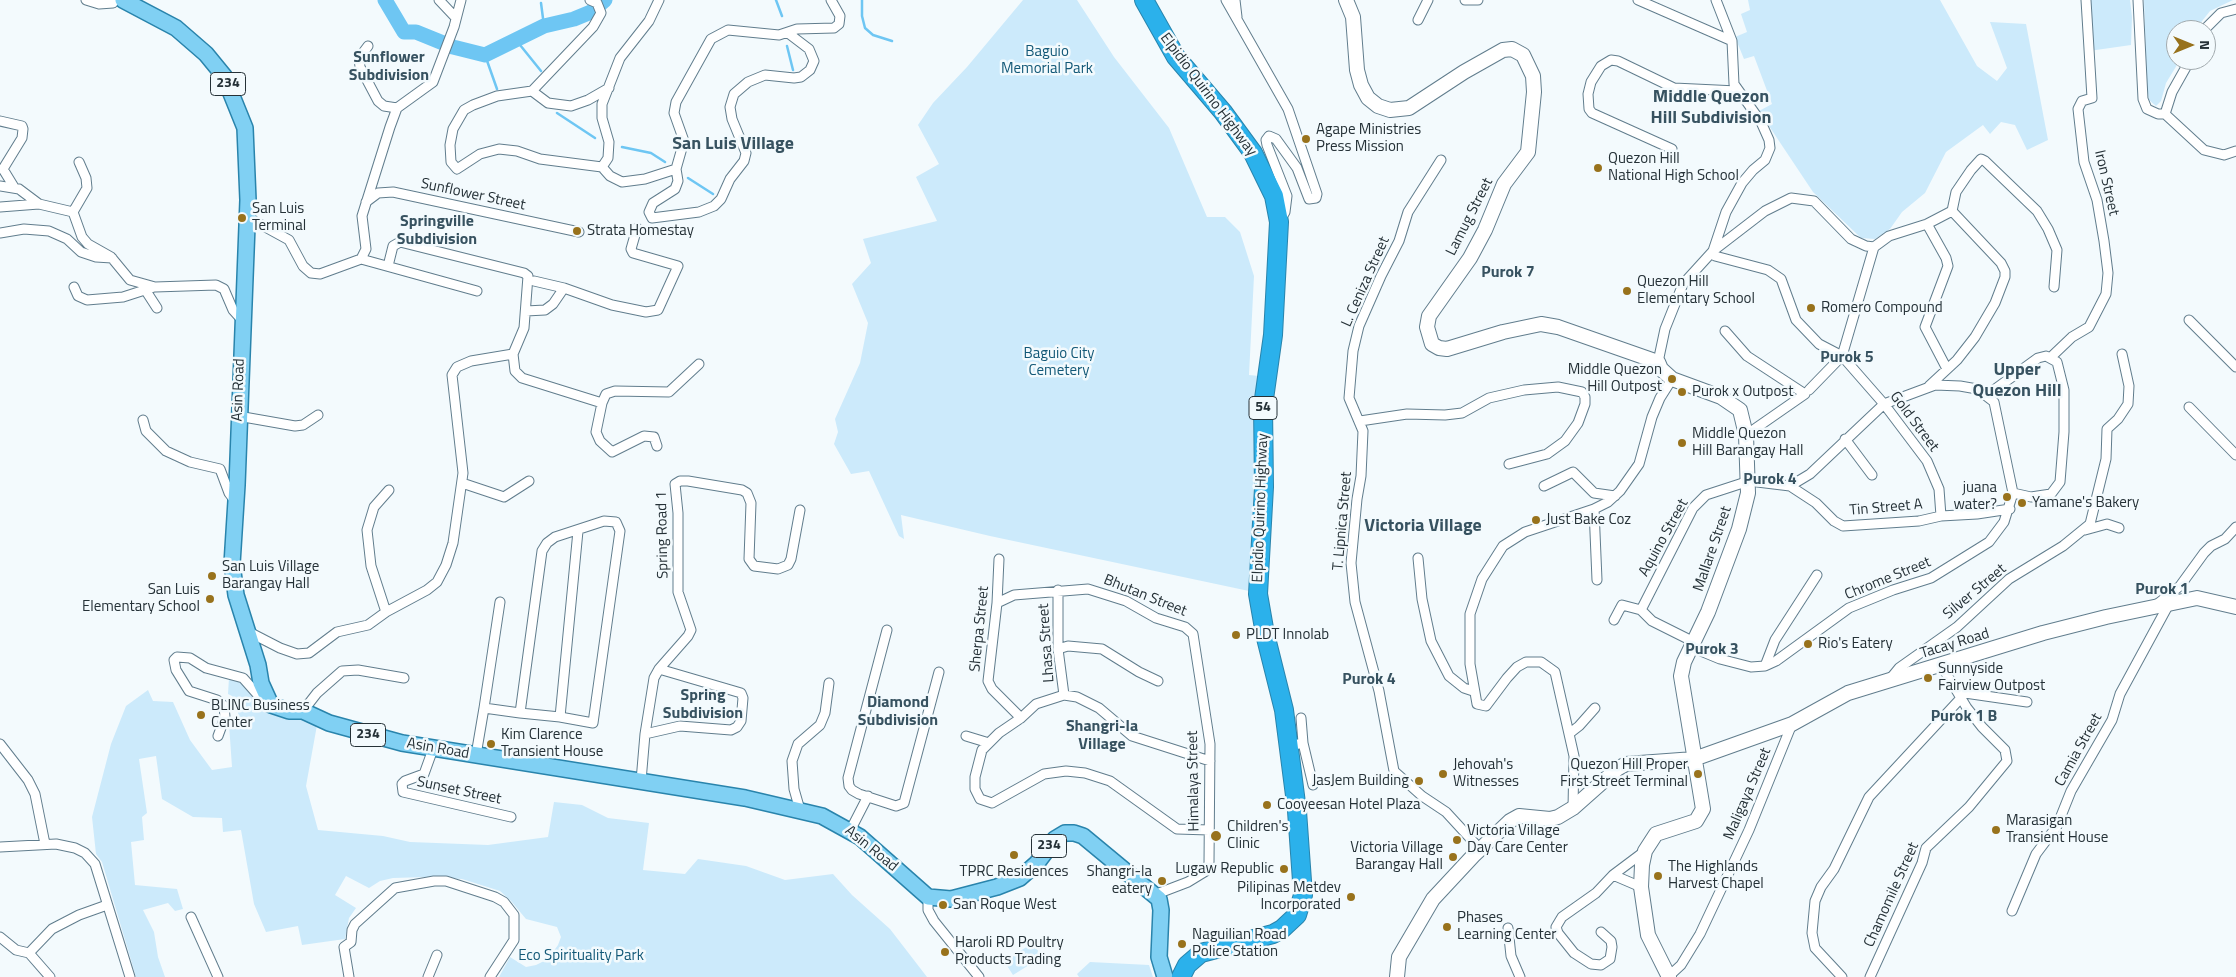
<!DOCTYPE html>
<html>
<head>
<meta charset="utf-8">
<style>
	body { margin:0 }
	#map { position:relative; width:2236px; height:977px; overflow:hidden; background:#f3fafd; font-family:"Titillium Web",sans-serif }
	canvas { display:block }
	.north { position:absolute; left:2166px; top:20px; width:50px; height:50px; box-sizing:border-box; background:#f3fafd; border:1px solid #a1aaae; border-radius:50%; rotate:90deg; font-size:14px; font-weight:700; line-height:20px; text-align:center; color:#253137 }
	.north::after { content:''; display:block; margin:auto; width:18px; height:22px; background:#98721c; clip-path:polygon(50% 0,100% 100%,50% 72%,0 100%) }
</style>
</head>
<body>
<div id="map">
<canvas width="2236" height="977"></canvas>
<div class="north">N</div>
</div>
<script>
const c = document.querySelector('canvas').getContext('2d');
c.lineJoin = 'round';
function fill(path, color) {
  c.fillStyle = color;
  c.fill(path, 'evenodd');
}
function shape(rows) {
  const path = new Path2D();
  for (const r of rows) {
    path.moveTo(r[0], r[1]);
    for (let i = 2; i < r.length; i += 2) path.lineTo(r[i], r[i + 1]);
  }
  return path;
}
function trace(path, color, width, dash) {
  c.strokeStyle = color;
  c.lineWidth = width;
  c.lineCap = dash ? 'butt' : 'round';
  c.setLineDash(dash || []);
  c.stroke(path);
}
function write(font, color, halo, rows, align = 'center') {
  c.font = font + ' "Titillium Web",sans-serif';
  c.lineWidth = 5;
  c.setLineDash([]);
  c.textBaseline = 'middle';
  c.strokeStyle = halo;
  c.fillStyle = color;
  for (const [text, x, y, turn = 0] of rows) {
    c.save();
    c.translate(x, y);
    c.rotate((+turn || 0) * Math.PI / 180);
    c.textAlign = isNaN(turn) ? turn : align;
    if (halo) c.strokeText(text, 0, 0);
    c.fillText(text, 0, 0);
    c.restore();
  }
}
fill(shape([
	[1023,0,1077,0,1114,57,1169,128,1207,217,1225,217,1240,232,1254,276,1249,375,1259,376,1249,591,990,536,901,515,904,539,899,536,869,471,851,474,834,444,838,432,835,419,860,363,868,323,852,284,871,263,863,239,937,221,916,177,939,164,918,125,933,103,967,67],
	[1748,0,1940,0,1977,66,1997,81,2007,68,1990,22,2026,24,2048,140,2027,150,2015,125,2001,122,1990,134,1983,125,1946,152,1925,193,1902,212,1890,229,1875,239,1861,238,1813,192,1759,111,1772,104,1754,56,1744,59,1735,37,1747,32,1741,14,1750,10],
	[2085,0,2130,0,2132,17,2131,45,2089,51],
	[2144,0,2233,0,2210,11,2195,30,2176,30,2176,60,2180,60,2166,83,2161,101,2156,106,2149,100,2147,86],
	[229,678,238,679,246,685,260,707,273,713,304,719,317,725,306,786,318,830,383,836,410,842,488,845,548,837,554,802,582,805,608,818,649,823,643,870,685,874,698,859,746,866,785,880,833,874,852,895,890,929,927,977,499,977,510,957,526,967,536,965,548,959,558,945,561,937,557,927,526,919,511,901,500,891,462,879,426,877,393,878,380,881,369,888,346,876,335,895,356,908,349,918,345,939,302,945,298,926,266,932,254,904,241,830,223,832,222,818,193,817,162,799,156,756,139,759,147,813,142,817,144,840,131,842,135,885,177,889,183,909,175,911,168,903,143,910,154,932,158,957,165,977,136,977,102,862,96,854,92,817,111,744,126,706,148,690,153,701,173,702,190,740,212,770,232,767,229,724,239,717,236,704,232,696,228,694],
	[1033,943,1042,957,1013,975,1004,961],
	[1090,962,1149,965,1153,977,1079,977,1077,974]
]), '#cceafb');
trace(shape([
	[776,0,782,16],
	[862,0,862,16,865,28,873,35,892,41],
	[541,3,544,26],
	[516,40,541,71],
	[787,46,793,70],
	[485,55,497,89],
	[557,113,595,138],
	[622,147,651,153,665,162],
	[688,178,713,194]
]), '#6ec6f3', 2.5);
trace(shape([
	[385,0,404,32,416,32,453,47,485,55,544,26,574,19,591,12,605,0]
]), '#6ec6f3', 15);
const street = shape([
	[86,0,99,4,113,3,115,0],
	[439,0,456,18],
	[1226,0,1288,109,1317,194,1316,198,1309,199,1297,168,1276,139,1269,136,1266,140,1267,145,1287,196,1285,212,1280,220],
	[1235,0,1237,17],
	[1465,0,1478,0],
	[1638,0,1732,41],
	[2138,0,2143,99,2147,109,2158,114,2165,114],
	[1418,20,1428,0],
	[2204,30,2221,13,2236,9],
	[368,46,359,58,360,67,378,101,384,106,397,108],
	[609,88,588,100,571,106,548,103,532,91,497,96,473,105,464,110,453,129,450,145,451,162,457,169,480,154,499,149,517,151,540,159,602,167,610,176,622,182,645,179,676,169,684,141,674,113,676,102,711,39,728,30,779,35,797,29,834,28,839,24,840,16,831,0],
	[532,91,593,27,601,13,597,3,590,0],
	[2165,114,2204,150,2224,155,2236,151],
	[2165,114,2172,92,2190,60],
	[0,121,22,126,23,129,22,138,3,169,14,187],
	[1672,149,1592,113,1589,109,1588,94,1591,82,1601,66,1611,60,1618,61,1674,88,1737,91],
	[1441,160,1408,212,1399,241,1381,276,1359,326,1353,351,1349,398,1363,431,1361,476,1357,499,1351,563,1355,602,1379,691,1394,771,1422,796,1446,812,1480,849],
	[602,167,608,158,609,142,602,118,602,104,620,58,649,21,659,0],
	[676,169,678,181,675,189,653,203,649,212,652,218,699,212,714,206,721,199,730,179,744,161,746,153,732,119,730,107,734,94,748,82,765,75,794,78,801,77,810,70,814,61,809,49,788,33],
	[0,186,19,189,39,204],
	[366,202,378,193,393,192,579,232],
	[0,207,39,204,73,212,82,237,88,244,111,257,130,280,155,287,216,285,224,289,233,310,242,320],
	[1952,211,1956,192,1971,170,1981,159,1985,161,2037,211,2048,229,2057,250,2054,287],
	[73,212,87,188,86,178,79,162],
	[247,217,289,240,303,266,311,273,320,274,361,259,366,249,362,216,390,127,397,108,433,82,454,27,461,0],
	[1927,224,1946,258,1948,266,1925,327,1947,369],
	[0,233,24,229,49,231,67,239,81,252,96,257,112,258],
	[361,259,477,291],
	[534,281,564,288,612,305,646,312,658,310,678,266,633,253,631,249,637,228],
	[74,287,78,296,87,300,123,297,154,287],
	[146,291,157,308],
	[526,311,545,310,553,304,564,288],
	[2189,320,2236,367],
	[1725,331,1747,356,1805,394,1746,435],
	[513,354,515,371,522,378,602,403,606,394,615,391,669,392,699,364],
	[2050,358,2072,337,2089,327,2106,294,2108,273,2104,241,2097,200,2084,162,2078,109,2082,101,2092,98,2086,0],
	[1658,362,1665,329,1683,284,1713,251,1726,212,1742,183,1753,170,1765,160,1770,148,1769,140,1761,122,1734,84,1732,41,1716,0],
	[1929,386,1957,360,1975,337,1995,303,2005,277,2005,271,2001,263,1952,211],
	[1809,390,1842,356,1874,247],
	[1987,395,2038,358,2046,356,2057,362,2064,390,2064,432,2060,482,2051,494,2031,497,2013,493],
	[602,403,596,432,600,441,612,452,644,436,654,437,657,446],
	[2189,407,2236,455],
	[238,416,295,426,303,425,318,415],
	[143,420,146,431,166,451,190,462,220,469,229,493,235,501],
	[1360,421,1407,414,1445,415,1462,413,1489,398,1524,390,1558,387,1582,392,1585,397,1585,404,1578,423,1565,441,1547,454,1509,464],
	[1845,439,1872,475],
	[462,483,504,497,529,481],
	[1544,486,1573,472,1594,493,1615,496],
	[1594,509,1597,580],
	[1941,516,1939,489,1927,461,1884,404,1842,356,1819,344,1796,320,1781,279,1768,270,1715,256,1713,251,1765,211,1791,198,1814,201,1851,239,1866,246,1874,247,1889,236,1927,224,1952,211],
	[2085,530,2107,524,2119,528],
	[1418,558,1422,599,1431,641,1449,676,1464,688,1473,691],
	[999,559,997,603,988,681,992,689,1021,718],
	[1058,590,1058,649,1064,695],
	[997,603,1014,595,1088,589,1126,601,1156,618,1185,627,1193,634,1210,744,1209,863,1206,871,1188,882,1154,895],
	[2156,605,2180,586,2204,553,2211,546,2225,539,2236,527],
	[1641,610,1693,508,1706,495,1749,481,1790,486,1816,503,1834,521,1843,526,1919,521,1941,516,1977,514,2010,509],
	[386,612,371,566,367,530,374,507,389,490],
	[1614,620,1622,605,1641,610,1652,621,1694,642],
	[887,630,848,778,849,786,852,790,859,794,896,806,904,803,939,672],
	[247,631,280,648,297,654,309,653,337,632,368,625,386,612,427,590,437,582,446,565,453,543,463,473,452,375,457,367,471,361,513,354,524,328,528,276,524,273,400,242,393,246,388,266],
	[1691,647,1720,659,1751,667,1765,666,1776,661,1849,608,1893,590,1931,578,1989,542,2004,522,2013,493,1994,402,1977,389,1960,386,1935,385,1884,404,1810,474,1790,486],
	[1058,649,1068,646,1102,649,1139,672,1158,681],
	[1765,666,1775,640,1817,575],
	[1890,679,1899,668,1957,627,2009,579,2063,546,2090,524,2106,459,2107,429,2118,419,2128,404,2129,386,2122,354],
	[1958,692,2027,702],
	[484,708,500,602],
	[303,711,317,693,342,671,358,670,404,678],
	[560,717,578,531],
	[1301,718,1303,743],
	[1570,733,1579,726,1595,708],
	[645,734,680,726,731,730,737,727,741,721,743,698,741,693,659,669],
	[218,736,225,717,224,706,217,700,189,691,176,670,174,660,177,657,190,658,206,668,243,678,266,704],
	[966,736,989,743],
	[0,744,28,780,35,794,45,844],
	[1289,746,1303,743,1313,785],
	[433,749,424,774,405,781,402,784,403,792,511,817],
	[476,755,484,708,520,713,560,717,593,723,620,531,616,522,604,521,555,537,547,543,542,551,520,713],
	[641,781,645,734,654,678,659,669,688,636,691,630,678,592,678,513,675,484,680,481,688,481,742,490,747,493,751,503,749,559,754,566,778,569,788,565,791,559,800,510],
	[1573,808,1574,756,1555,672,1541,662,1526,662,1517,667,1507,678,1486,706,1477,704,1470,664,1470,614,1482,579,1503,546,1525,532,1594,509,1608,502,1620,491,1639,464,1652,417,1660,398,1672,379],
	[800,810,794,789,792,761,798,744,820,725,825,713,829,683],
	[1209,830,1177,829,1110,781,1085,773,1066,771,1044,774,992,803,980,799,975,789,975,777,982,750,999,733,1021,718,1036,704,1064,695,1077,697,1099,708,1132,736,1210,761],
	[850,831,868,796],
	[0,847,56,844,75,848,85,853,95,864,130,977],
	[1641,887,1613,875,1645,851],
	[928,897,928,910,934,921,979,977],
	[2012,911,2036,854,2057,826,2071,791,2112,720,2120,694,2170,602],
	[191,917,218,977],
	[1508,928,1511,956,1520,977],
	[1601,932,1611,941,1612,947,1610,959,1601,965,1591,964,1574,953,1558,933,1556,927,1562,917,1596,893,1613,875],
	[0,937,16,950,29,953,50,977],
	[29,953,52,929,79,915,107,905],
	[1669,976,1681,965,1700,934,1749,830,1792,724],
	[349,977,344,947,351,942,352,930,355,924,395,888,434,881,446,881,495,897,504,902,514,915,514,940,490,977],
	[428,977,437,955],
	[1842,977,1815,948,1812,933,1815,901,1821,887,1834,869,1869,797,1961,698],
	[1870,977,1922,863,1926,848,1969,807,2007,761,2005,750,1982,727,1967,708,1941,665]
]);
const secondary = shape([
	[1346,0,1353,17,1357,70,1361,85,1368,98,1378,106,1390,110,1409,108,1464,72,1503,50,1512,49,1523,55,1533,76,1534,92,1528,152,1504,184,1485,230,1470,258,1429,316,1427,327,1432,344,1439,348,1447,349,1503,332,1541,324,1558,327,1658,362,1661,369,1672,379,1721,397,1740,410,1746,435,1748,493,1739,529,1708,612,1684,662,1681,676,1703,809,1696,821,1656,834,1645,851,1642,865,1641,887,1648,935,1669,977],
	[1397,977,1399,957,1433,899,1473,856,1510,821,1519,816,1550,819,1558,817,1573,808,1617,769,1626,764,1694,759,1792,724,1848,693,2043,633,2106,617,2197,598,2236,607]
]);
const primary = shape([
	[123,0,176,28,206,54,224,76,245,128,248,200,237,485,232,564,236,595,258,665,261,683,271,705,289,711,303,711,329,723,402,743,745,798,822,816,860,837,928,897,951,899,997,887,1020,878,1037,863,1055,839,1065,833,1074,833,1083,836,1159,899,1161,910,1159,957,1165,977]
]);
const highway = shape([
	[1144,0,1176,57,1223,112,1253,153,1274,196,1279,222,1273,335,1263,406,1264,487,1258,594,1265,634,1284,710,1297,811,1303,895,1297,915,1282,929,1273,934,1201,953,1187,965,1181,977]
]);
trace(street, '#617d8d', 11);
trace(secondary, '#617d8d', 16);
trace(primary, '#2984ac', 18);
trace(highway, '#2984ac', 20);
trace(street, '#fff', 9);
trace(secondary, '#fff', 14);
trace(primary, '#80d0f3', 15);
trace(highway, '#2bb1eb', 18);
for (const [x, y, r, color] of [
	[1306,139,5,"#98721c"],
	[1598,168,5,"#98721c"],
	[242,218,5,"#98721c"],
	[577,231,5,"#98721c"],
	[1627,291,5,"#98721c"],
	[1811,308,5,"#98721c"],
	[1672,379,5,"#98721c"],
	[1682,392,5,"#98721c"],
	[1682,443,5,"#98721c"],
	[2007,497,5,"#98721c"],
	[2022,503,5,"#98721c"],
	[1536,520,5,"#98721c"],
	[212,576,5,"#98721c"],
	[210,599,5,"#98721c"],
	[1236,635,5,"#98721c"],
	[1808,644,5,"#98721c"],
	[1928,678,5,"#98721c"],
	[201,715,5,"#98721c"],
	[491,744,5,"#98721c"],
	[1443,774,5,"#98721c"],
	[1698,774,5,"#98721c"],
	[1419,781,5,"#98721c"],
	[1267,805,5,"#98721c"],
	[1996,830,5,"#98721c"],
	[1216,836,6,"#98721c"],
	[1457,840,5,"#98721c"],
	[1014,855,5,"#98721c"],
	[1453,857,5,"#98721c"],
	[1284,869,5,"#98721c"],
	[1658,876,5,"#98721c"],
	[1162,881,5,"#98721c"],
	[1351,897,5,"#98721c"],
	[943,905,5,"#98721c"],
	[1447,927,5,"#98721c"],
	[1182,944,5,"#98721c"],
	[945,952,5,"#98721c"]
]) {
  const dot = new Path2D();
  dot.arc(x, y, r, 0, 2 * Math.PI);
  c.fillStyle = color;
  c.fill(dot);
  trace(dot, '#f3fafd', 2);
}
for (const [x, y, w] of [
	[228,84,35],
	[1263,408,28],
	[368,735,35],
	[1049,846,35]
]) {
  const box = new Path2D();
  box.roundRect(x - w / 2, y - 11.5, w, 23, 4);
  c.fillStyle = '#f3fafd';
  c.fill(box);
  trace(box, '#253137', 1);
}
write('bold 14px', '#253137', null, [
	["234",228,84],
	["54",1263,408],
	["234",368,735],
	["234",1049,846]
]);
write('15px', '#125877', '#f3fafd', [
	["Baguio",1047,52],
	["Memorial Park",1047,69],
	["Baguio City",1059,354],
	["Cemetery",1059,371],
	["Eco Spirituality Park",581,956]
]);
write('15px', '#253137', '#f3fafd', [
	["Elpidio Quirino Highway",1208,95,53],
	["Iron Street",2106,183,77],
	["Sunflower Street",473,195,12],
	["Lamug Street",1470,217,-63],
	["L. Ceniza Street",1366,282,-66],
	["Asin Road",239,390,-88],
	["Gold Street",1914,422,53],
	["Elpidio Quirino Highway",1261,508,-88],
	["Tin Street A",1886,508,-5],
	["T. Lipnica Street",1343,521,-85],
	["Spring Road 1",663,535,-91],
	["Aquino Street",1664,538,-61],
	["Mallare Street",1713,549,-71],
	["Chrome Street",1888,579,-22],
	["Silver Street",1975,592,-40],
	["Bhutan Street",1145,596,22],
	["Sherpa Street",980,629,-84],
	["Lhasa Street",1047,643,-94],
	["Tacay Road",1955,644,-17],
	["Asin Road",438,749,10],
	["Camia Street",2079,750,-61],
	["Himalaya Street",1194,781,-91],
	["Sunset Street",459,791,12],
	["Maligaya Street",1748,794,-67],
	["Asin Road",871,849,39],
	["Chamomile Street",1892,895,-66]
]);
write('15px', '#253137', '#f3fafd', [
	["Agape Ministries",1316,130],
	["Press Mission",1316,147],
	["Quezon Hill",1608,159],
	["National High School",1608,176],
	["San Luis",252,209],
	["Terminal",252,226],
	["Strata Homestay",587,231],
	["Quezon Hill",1637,282],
	["Elementary School",1637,299],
	["Romero Compound",1821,308],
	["Middle Quezon",1662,370,"right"],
	["Hill Outpost",1662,387,"right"],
	["Purok x Outpost",1692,392],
	["Middle Quezon",1692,434],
	["Hill Barangay Hall",1692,451],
	["juana",1997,488,"right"],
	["water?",1997,505,"right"],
	["Yamane's Bakery",2032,503],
	["Just Bake Coz",1546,520],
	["San Luis Village",222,567],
	["Barangay Hall",222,584],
	["San Luis",200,590,"right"],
	["Elementary School",200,607,"right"],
	["PLDT Innolab",1246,635],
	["Rio's Eatery",1818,644],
	["Sunnyside",1938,669],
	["Fairview Outpost",1938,686],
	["BLINC Business",211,706],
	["Center",211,723],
	["Kim Clarence",501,735],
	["Transient House",501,752],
	["Jehovah's",1453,765],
	["Witnesses",1453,782],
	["Quezon Hill Proper",1688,765,"right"],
	["First Street Terminal",1688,782,"right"],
	["JasJem Building",1409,781,"right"],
	["Cooyeesan Hotel Plaza",1277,805],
	["Marasigan",2006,821],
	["Transient House",2006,838],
	["Children's",1227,827],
	["Clinic",1227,844],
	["Victoria Village",1467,831],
	["Day Care Center",1467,848],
	["Victoria Village",1443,848,"right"],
	["Barangay Hall",1443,865,"right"],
	["The Highlands",1668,867],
	["Harvest Chapel",1668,884],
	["Lugaw Republic",1274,869,"right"],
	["TPRC Residences",1014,872,"center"],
	["Shangri-la",1152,872,"right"],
	["eatery",1152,889,"right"],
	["Pilipinas Metdev",1341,888,"right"],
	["Incorporated",1341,905,"right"],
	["San Roque West",953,905],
	["Phases",1457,918],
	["Learning Center",1457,935],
	["Naguilian Road",1192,935],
	["Police Station",1192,952],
	["Haroli RD Poultry",955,943],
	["Products Trading",955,960]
], 'left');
write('bold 16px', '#375260', '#f3fafd', [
	["Sunflower",389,58],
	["Subdivision",389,76],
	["Springville",437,222],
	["Subdivision",437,240],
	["Purok 7",1508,273],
	["Purok 5",1847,358],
	["Purok 4",1770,480],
	["Purok 1",2162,590],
	["Purok 3",1712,650],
	["Purok 4",1369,680],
	["Spring",703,696],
	["Subdivision",703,714],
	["Diamond",898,703],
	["Subdivision",898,721],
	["Purok 1 B",1964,717],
	["Shangri-la",1102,727],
	["Village",1102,745]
]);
write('bold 18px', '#375260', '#f3fafd', [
	["Middle Quezon",1711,98],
	["Hill Subdivision",1711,119],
	["San Luis Village",733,145],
	["Upper",2017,371],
	["Quezon Hill",2017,392],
	["Victoria Village",1423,527]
]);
</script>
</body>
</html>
